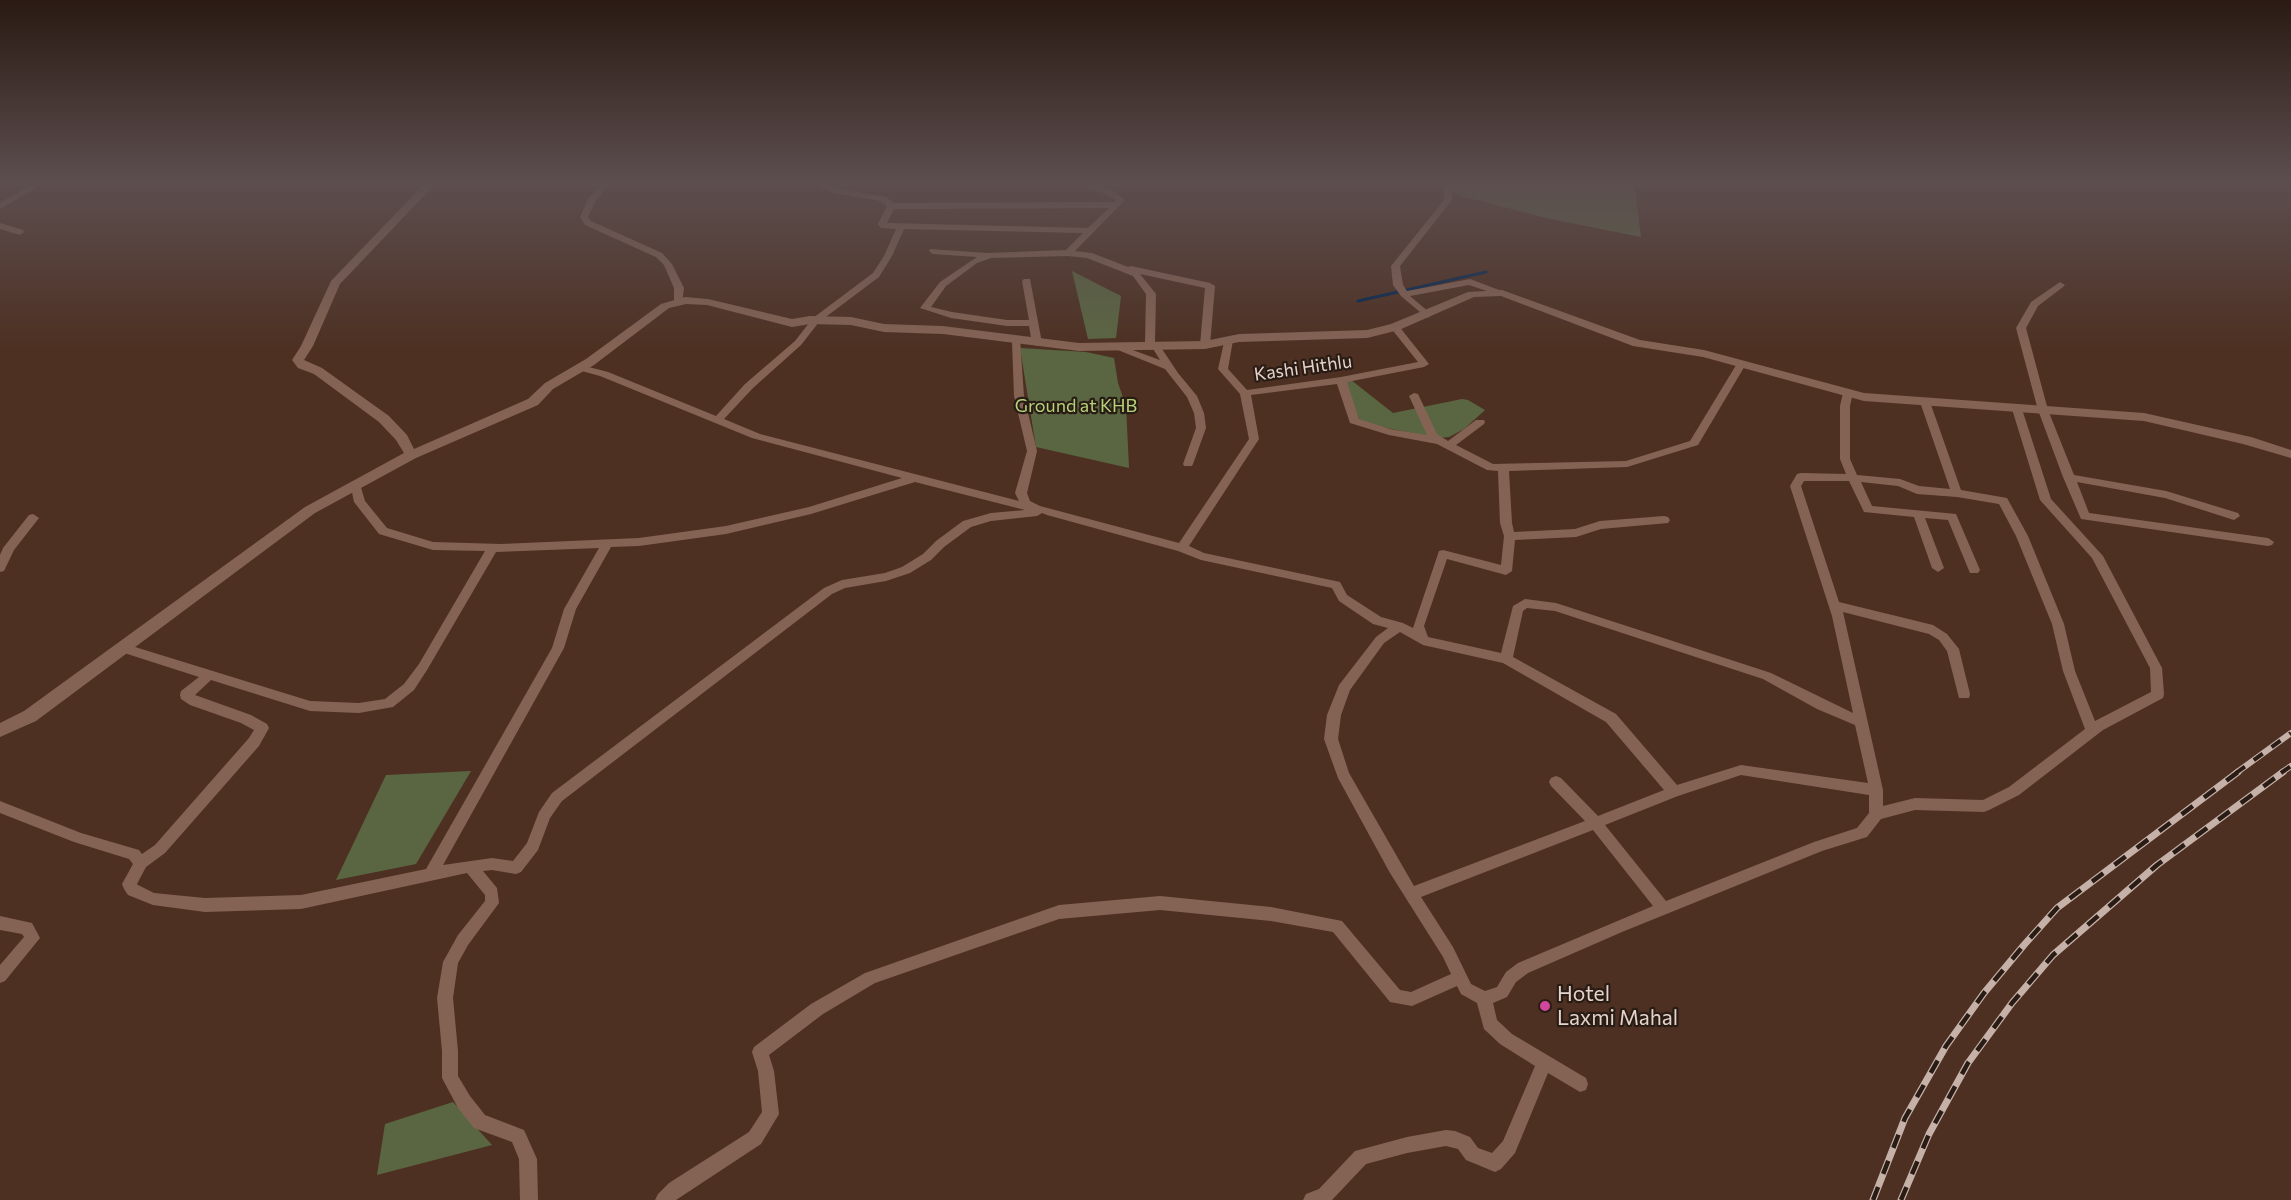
<!DOCTYPE html>
<html>
<head>
<meta charset="utf-8">
<style>
	body { margin:0 }
	canvas { display:block; background:#4d3022 }
</style>
</head>
<body>
<canvas width="2291" height="1200"></canvas>
<script>
const c = document.querySelector('canvas').getContext('2d');
c.lineJoin = 'round';
function fill(path, color) {
  c.fillStyle = color;
  c.fill(path, 'evenodd');
}
function shape(rows) {
  const path = new Path2D();
  for (const r of rows) {
    path.moveTo(r[0], r[1]);
    for (let i = 2; i < r.length; i += 2) path.lineTo(r[i], r[i + 1]);
  }
  return path;
}
function trace(path, color, width, dash) {
  c.strokeStyle = color;
  c.lineWidth = width;
  c.lineCap = dash ? 'butt' : 'round';
  c.setLineDash(dash || []);
  c.stroke(path);
}
function write(font, color, halo, rows, align = 'center') {
  c.font = font + ' Commissioner,sans-serif';
  c.lineWidth = 4.5;
  c.setLineDash([]);
  c.textBaseline = 'middle';
  c.strokeStyle = halo;
  c.fillStyle = color;
  for (const [text, x, y, turn = 0] of rows) {
    c.save();
    c.translate(x, y);
    c.rotate((+turn || 0) * Math.PI / 180);
    c.textAlign = isNaN(turn) ? turn : align;
    if (halo) c.strokeText(text, 0, 0);
    c.fillText(text, 0, 0);
    c.restore();
  }
}
fill(shape([
	[1453,181,1634,181,1641,237,1546,218,1454,194,1452,185],
	[1072,271,1121,296,1116,338,1088,339],
	[1020,348,1086,352,1114,358,1118,383,1126,406,1129,468,1036,447],
	[1351,380,1393,413,1462,399,1468,400,1485,410,1464,429,1449,437,1438,438,1361,423,1343,381],
	[471,771,416,864,336,880,386,775],
	[453,1102,492,1145,377,1175,385,1124]
]), '#5a6642');
trace(shape([
	[1358,301,1486,272]
]), '#012651', 3);
fill(shape([
	[38,181,45,183,0,209,0,203,38,181],
	[604,181,613,181,596,200,588,217,591,221,662,253,672,264,684,288,682,304,676,304,674,302,674,288,664,265,656,257,585,225,580,217,588,199,604,181],
	[809,181,821,181,839,189,886,197,893,203,1114,202,1116,200,1106,194,1068,181,1081,181,1112,190,1125,200,1075,251,1092,253,1128,267,1131,266,1210,283,1215,286,1210,345,1205,348,1200,345,1205,288,1140,274,1156,294,1155,342,1158,343,1178,373,1197,396,1204,413,1206,428,1193,464,1192,466,1184,466,1183,464,1196,428,1194,413,1187,397,1165,369,1108,346,1113,343,1116,344,1160,360,1152,347,1145,345,1146,294,1133,276,1087,258,1068,256,991,258,977,263,946,286,931,307,952,312,1007,320,1029,320,1022,281,1024,279,1030,279,1042,343,1037,346,1032,343,1029,326,1007,326,951,318,920,308,940,282,977,257,933,254,929,251,930,249,988,253,1066,250,1083,233,904,229,892,256,879,277,819,322,801,345,753,388,724,419,760,434,1019,501,1015,493,1027,451,1014,396,1012,341,1017,338,1020,339,1024,396,1037,451,1027,493,1030,501,1040,506,1179,543,1249,439,1240,394,1218,369,1225,338,1231,338,1233,340,1228,369,1247,390,1341,377,1418,362,1390,327,1395,324,1398,325,1429,364,1424,367,1347,382,1359,419,1390,429,1427,435,1409,396,1414,393,1418,394,1437,434,1448,441,1476,420,1484,420,1485,422,1484,424,1456,445,1493,464,1626,461,1690,441,1738,362,1744,362,1746,364,1698,445,1627,467,1509,471,1512,523,1514,532,1575,529,1600,521,1664,516,1668,517,1670,520,1668,523,1601,529,1576,537,1515,540,1512,571,1506,575,1447,559,1424,626,1428,637,1501,653,1513,606,1525,599,1556,603,1771,673,1853,713,1832,616,1790,486,1797,474,1801,473,1846,474,1840,459,1840,406,1843,393,1848,390,1853,393,1850,406,1850,459,1857,475,1900,479,1919,486,1950,489,1920,402,1925,399,1930,402,1961,490,2007,498,2028,536,2064,624,2075,671,2095,721,2151,692,2150,668,2092,558,2040,500,2012,409,2017,406,2022,409,2051,499,2103,556,2162,668,2164,694,2163,698,2103,730,2019,795,1989,810,1984,812,1915,810,1881,819,1867,837,1822,851,1622,932,1528,973,1516,982,1507,997,1493,1003,1497,1020,1512,1034,1586,1078,1588,1084,1586,1090,1580,1092,1548,1073,1515,1153,1501,1169,1495,1172,1466,1160,1458,1149,1446,1146,1407,1153,1366,1164,1332,1200,1303,1200,1306,1194,1319,1189,1355,1151,1407,1137,1446,1130,1455,1131,1470,1137,1478,1148,1492,1153,1503,1141,1535,1066,1500,1044,1484,1029,1477,1003,1461,994,1457,986,1412,1006,1390,1002,1333,932,1271,921,1160,910,1059,919,875,983,823,1014,769,1055,774,1071,779,1114,761,1144,676,1200,655,1200,658,1194,669,1183,749,1132,762,1112,758,1071,752,1052,754,1047,811,1004,865,973,1059,905,1160,896,1271,907,1342,921,1400,990,1411,992,1451,974,1443,957,1390,873,1338,778,1324,739,1327,715,1339,685,1376,637,1388,628,1373,624,1339,601,1332,588,1201,560,1178,551,1047,515,1042,513,1037,516,991,521,971,527,944,547,931,560,910,573,886,581,845,588,832,594,562,801,550,818,538,850,521,872,516,874,492,870,483,871,497,888,499,903,468,945,458,963,453,998,458,1051,458,1076,470,1096,485,1115,524,1130,537,1159,538,1200,520,1200,519,1159,512,1142,474,1128,458,1108,442,1078,442,1051,437,998,443,962,458,935,485,901,485,895,467,873,301,909,205,912,153,905,128,895,124,889,122,884,133,864,129,859,74,842,0,813,0,801,81,833,139,850,142,854,155,845,249,738,254,730,241,723,190,705,181,699,180,695,181,691,199,677,118,651,116,648,118,645,122,643,310,701,359,703,385,699,404,684,419,664,485,551,433,550,379,534,354,502,351,487,352,484,360,484,365,501,387,528,433,542,501,544,639,538,726,526,809,507,902,478,752,438,600,376,578,370,576,368,581,365,608,372,716,416,745,384,795,341,813,318,873,273,884,256,896,229,881,228,878,224,887,206,880,201,834,193,809,181],
	[1109,208,1088,228,887,223,894,209,1109,208],
	[1337,384,1350,423,1389,435,1437,444,1487,470,1498,471,1500,523,1504,536,1501,565,1443,550,1439,551,1413,628,1403,623,1381,617,1347,595,1340,582,1204,553,1189,546,1259,439,1251,395,1337,384],
	[1804,481,1849,481,1864,512,1914,517,1932,568,1938,572,1944,568,1925,518,1948,520,1970,573,1978,573,1980,570,1956,514,1872,506,1861,482,1898,486,1917,494,1957,497,1999,504,2016,536,2052,624,2063,671,2085,729,2009,787,1983,800,1915,798,1883,806,1883,790,1843,612,1929,634,1939,640,1947,651,1959,698,1969,698,1970,694,1959,649,1947,634,1933,625,1839,602,1801,486,1804,481],
	[915,482,1025,510,991,513,963,521,936,541,923,554,902,567,885,573,842,580,824,588,552,793,539,812,527,843,513,861,492,858,443,865,564,648,576,609,611,547,639,546,726,534,811,514,915,482],
	[599,548,564,609,552,648,426,869,301,895,205,898,154,893,138,885,137,884,146,867,165,853,259,746,269,728,267,724,251,715,195,695,211,680,310,711,359,713,393,707,414,690,427,670,496,552,599,548],
	[1527,608,1555,611,1763,679,1817,709,1855,725,1868,783,1741,765,1677,785,1616,714,1513,657,1523,611,1527,608],
	[1400,632,1423,645,1503,663,1606,722,1664,790,1598,816,1561,778,1556,776,1551,778,1549,782,1551,786,1585,821,1414,886,1349,773,1338,739,1341,715,1350,690,1384,643,1400,632],
	[1741,775,1869,795,1869,813,1857,828,1814,842,1666,901,1605,825,1678,796,1741,775],
	[1593,830,1653,906,1518,963,1506,972,1497,987,1485,991,1471,984,1453,947,1421,897,1593,830],
	[1444,181,1452,181,1452,200,1400,266,1403,285,1407,291,1470,279,1507,293,1502,296,1469,285,1410,296,1430,313,1432,315,1427,318,1401,296,1393,285,1391,266,1444,200,1444,181],
	[0,223,23,230,24,232,20,235,0,229,0,223],
	[2060,282,2065,285,2063,287,2038,306,2026,328,2048,410,2074,475,2166,491,2238,513,2240,516,2234,520,2165,498,2077,482,2089,513,2268,538,2274,542,2272,545,2268,546,2081,519,2063,477,2038,410,2016,328,2031,302,2060,282],
	[33,514,39,518,14,550,4,571,0,572,0,555,3,548,29,515,33,514],
	[0,916,32,923,40,938,5,981,0,983,0,965,24,937,22,934,0,930,0,916]
]), '#846354');
fill(shape([
	[427,181,438,181,340,284,313,346,304,360,322,368,389,416,407,435,414,449,528,399,545,383,586,359,661,304,685,297,708,299,792,319,810,316,851,317,884,324,943,326,1079,343,1205,341,1239,334,1367,330,1391,324,1468,292,1502,290,1640,340,1704,350,1864,393,2144,413,2251,437,2291,450,2291,458,2243,444,2144,421,1864,401,1703,357,1633,346,1501,296,1474,297,1399,330,1367,338,1239,342,1205,349,1079,351,943,334,884,332,851,325,810,324,792,327,707,305,686,304,669,308,594,365,553,389,538,405,416,458,315,513,36,721,0,737,0,723,24,711,305,507,404,453,396,440,379,422,314,374,298,368,292,360,301,346,331,281,427,181]
]), '#846354');
const railFar1 = shape([
	[2236,773,2291,733],
	[2281,773,2291,766]
]);
const rail = shape([
	[1873,1200,1905,1118,1946,1046,1984,993,2024,945,2057,908,2238,772],
	[1901,1200,1929,1134,1968,1063,2012,1003,2053,955,2157,865,2283,772]
]);
trace(railFar1, '#c6b1a8', 6);
trace(rail, '#c6b1a8', 7);
trace(railFar1, '#291c15', 4, [11]);
trace(rail, '#291c15', 4.5, [14]);
const sky = c.createLinearGradient(0, 0, 0, 349);
sky.addColorStop(0, '#2a1a13');
sky.addColorStop(0.52, '#5c4e4f');
sky.addColorStop(1, '#5c4e4f00');
c.fillStyle = sky;
c.fillRect(0, 0, 2291, 349);
for (const [x, y, r, color] of [
	[1545,1006,6,"#d1479c"]
]) {
  const dot = new Path2D();
  dot.arc(x, y, r, 0, 2 * Math.PI);
  c.fillStyle = color;
  c.fill(dot);
  trace(dot, '#291c15', 2);
}
write('18px', '#e5d2ca', '#291c15', [
	["Kashi Hithlu",1303,368,-8]
]);
write('18px', '#b7d37a', '#291c15', [
	["Ground at KHB",1076,406]
]);
write('21px', '#e5d2ca', '#291c15', [
	["Hotel",1557,994],
	["Laxmi Mahal",1557,1018]
], 'left');
</script>
</body>
</html>
